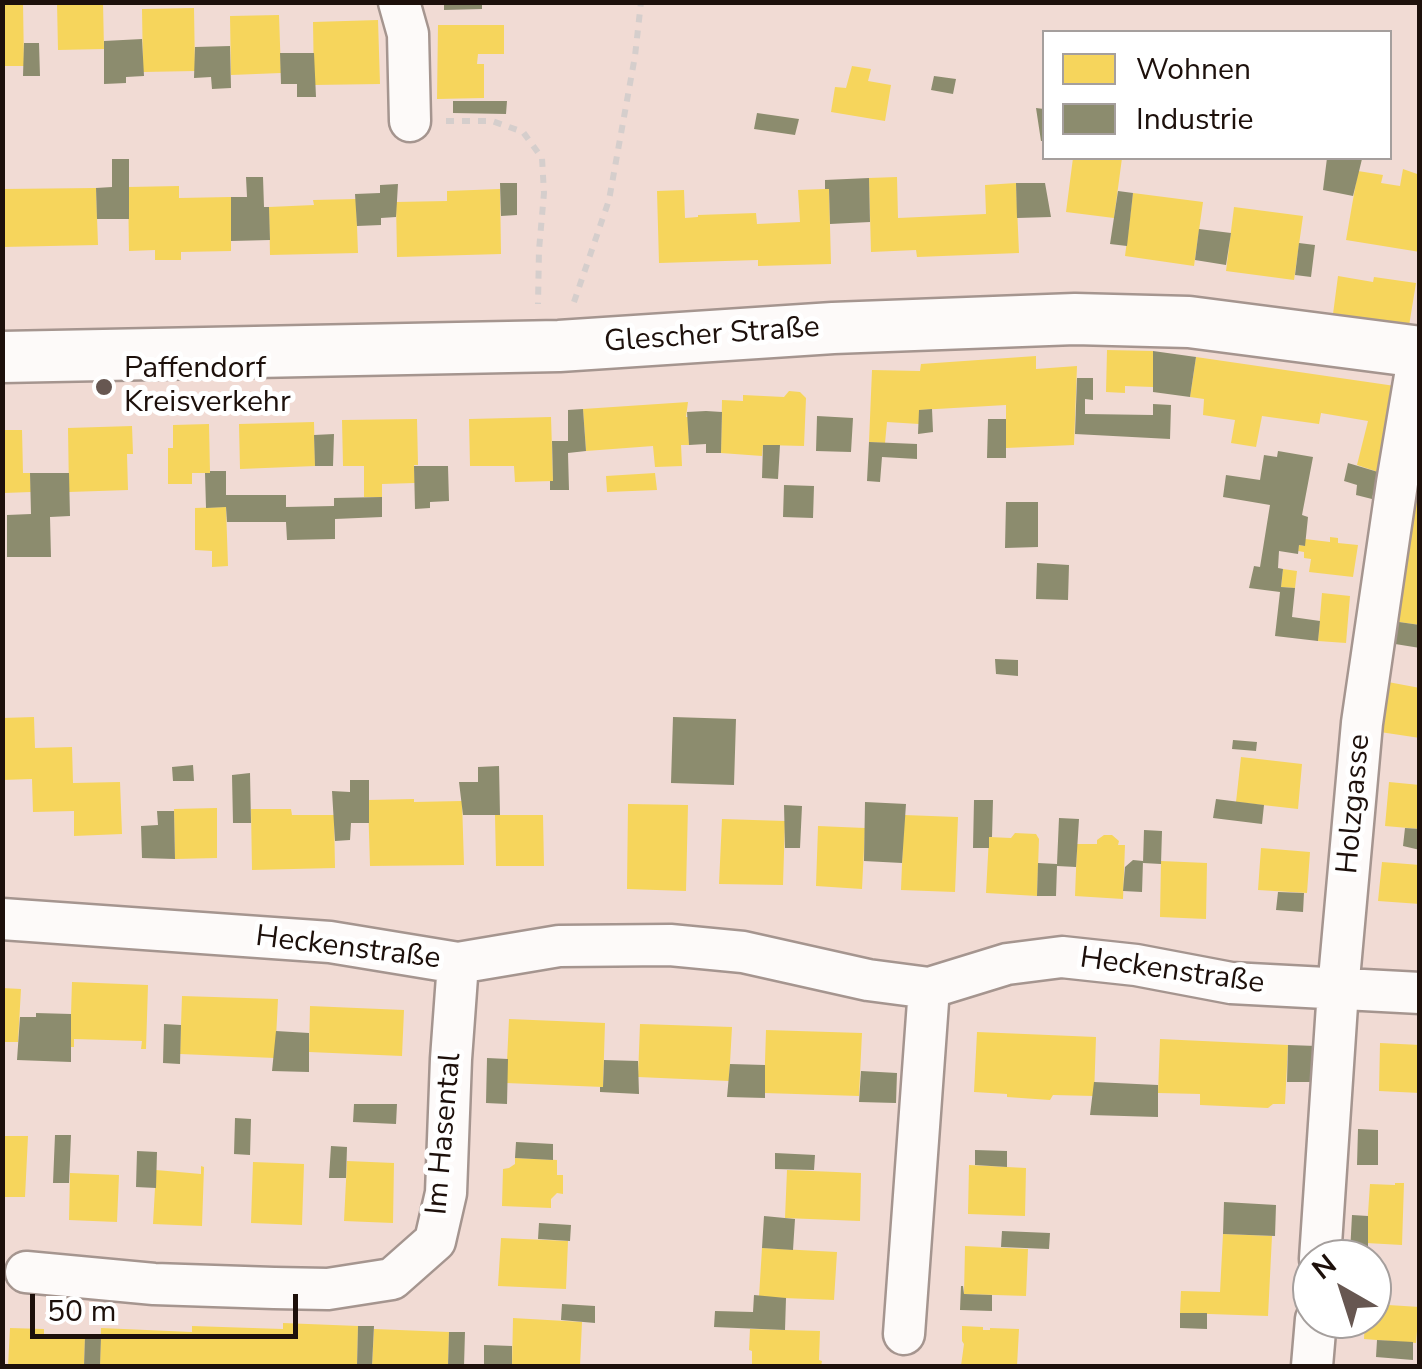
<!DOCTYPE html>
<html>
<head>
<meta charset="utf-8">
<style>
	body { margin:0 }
	#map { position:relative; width:1422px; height:1369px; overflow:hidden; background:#f1dbd4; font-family:"Nunito Sans",sans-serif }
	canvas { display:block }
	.frame { position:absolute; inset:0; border:5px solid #1d100b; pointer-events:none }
	.legend { position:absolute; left:1042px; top:30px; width:350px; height:130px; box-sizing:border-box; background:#fff; border:2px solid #a59f9d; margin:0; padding:12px 18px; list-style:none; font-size:30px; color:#1d100b }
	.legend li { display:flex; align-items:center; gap:20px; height:50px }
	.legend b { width:50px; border:2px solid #a59f9d }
	.north { position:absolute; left:1292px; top:1239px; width:100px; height:100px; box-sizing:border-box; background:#fff; border:2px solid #a59f9d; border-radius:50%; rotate:321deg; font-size:28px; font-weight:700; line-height:40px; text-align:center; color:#1d100b }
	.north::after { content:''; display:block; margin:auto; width:35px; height:45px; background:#675751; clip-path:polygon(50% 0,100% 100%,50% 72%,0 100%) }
	.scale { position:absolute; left:30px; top:1294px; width:268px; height:45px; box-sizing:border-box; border:5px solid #1d100b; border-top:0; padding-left:12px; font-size:30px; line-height:35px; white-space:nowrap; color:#1d100b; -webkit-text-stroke:8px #fff; paint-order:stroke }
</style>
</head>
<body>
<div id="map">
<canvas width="1422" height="1369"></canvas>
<div class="frame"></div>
<ul class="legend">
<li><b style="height:28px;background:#f6d55c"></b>Wohnen</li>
<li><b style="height:28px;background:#8c8c6e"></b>Industrie</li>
</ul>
<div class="north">N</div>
<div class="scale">50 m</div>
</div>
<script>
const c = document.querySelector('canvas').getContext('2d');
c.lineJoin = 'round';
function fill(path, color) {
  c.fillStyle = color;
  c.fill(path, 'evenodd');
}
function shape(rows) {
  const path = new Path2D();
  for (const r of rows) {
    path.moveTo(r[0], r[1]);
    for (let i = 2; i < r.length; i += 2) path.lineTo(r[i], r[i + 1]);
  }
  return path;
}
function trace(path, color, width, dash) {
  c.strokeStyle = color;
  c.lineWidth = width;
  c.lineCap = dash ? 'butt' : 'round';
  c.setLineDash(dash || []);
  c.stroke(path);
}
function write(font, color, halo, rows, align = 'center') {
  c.font = font + ' "Nunito Sans",sans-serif';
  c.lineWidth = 10;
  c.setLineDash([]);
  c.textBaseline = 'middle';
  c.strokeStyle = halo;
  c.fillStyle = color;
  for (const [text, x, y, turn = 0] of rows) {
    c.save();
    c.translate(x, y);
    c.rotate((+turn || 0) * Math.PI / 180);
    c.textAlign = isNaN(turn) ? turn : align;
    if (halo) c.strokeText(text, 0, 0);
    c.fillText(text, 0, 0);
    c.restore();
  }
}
fill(shape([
	[2,2,23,2,24,66,2,66],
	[57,2,103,2,104,49,58,50],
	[194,8,195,71,143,72,142,9],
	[279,15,281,73,231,75,230,16],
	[378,20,380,84,314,85,313,22],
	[438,25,504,25,504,54,478,54,477,64,484,64,484,98,437,99],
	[852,66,871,69,868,81,891,85,885,121,831,112,835,87,846,88],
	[1073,158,1122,158,1114,218,1066,212],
	[1403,169,1420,175,1420,252,1346,240,1358,171,1383,175,1381,183,1400,186],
	[897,177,898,218,986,214,985,185,1016,183,1019,253,917,257,916,250,871,252,869,178],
	[179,186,179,198,231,197,231,251,181,252,181,260,155,260,155,250,129,251,128,187],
	[96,188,98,245,2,247,2,189],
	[500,189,501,254,397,257,396,202,447,201,447,191],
	[825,189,829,189,831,264,758,266,758,260,659,263,657,191,684,190,685,218,698,217,698,215,756,213,757,224,800,222,798,190],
	[1133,193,1203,202,1194,266,1125,256],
	[356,199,358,253,270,255,269,207,314,205,313,200],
	[1234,207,1303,216,1294,280,1226,271],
	[1338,276,1373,282,1374,277,1416,283,1409,326,1333,314],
	[1107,350,1153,351,1153,387,1125,386,1125,393,1106,392],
	[1036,356,1036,369,1077,366,1074,445,1006,448,1006,405,919,410,919,424,887,422,885,443,869,442,872,370,920,371,921,364],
	[1196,357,1395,386,1378,472,1357,465,1368,421,1321,413,1319,424,1262,416,1256,447,1231,443,1235,420,1203,415,1204,399,1190,397],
	[789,391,800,392,806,398,804,446,763,445,762,456,721,453,722,400,743,401,743,395,784,397],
	[688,402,686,417,688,417,689,445,681,445,682,466,655,467,653,446,586,451,583,409],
	[551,417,553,481,515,482,514,466,470,466,469,419],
	[417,419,418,465,414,465,415,483,382,484,382,497,364,497,364,466,343,466,342,420],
	[314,422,315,466,240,469,239,424],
	[209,424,210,473,192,473,192,484,168,484,168,448,173,448,173,425],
	[132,426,133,454,127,454,128,490,69,492,68,428],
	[2,430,22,430,23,473,30,473,31,492,4,493],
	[655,473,657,490,607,492,606,476],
	[1408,497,1420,500,1420,625,1392,621],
	[226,507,228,566,212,567,212,551,195,550,195,508],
	[1330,537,1338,538,1338,543,1358,545,1353,577,1309,572,1311,559,1304,558,1304,552,1298,551,1299,545,1305,546,1305,539,1330,542],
	[1283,569,1297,571,1295,588,1281,587],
	[1322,593,1350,596,1346,643,1318,641],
	[1388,682,1420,688,1420,738,1380,732],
	[34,717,35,748,72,747,73,783,120,782,122,834,74,836,74,811,33,812,32,779,2,780,2,718],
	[1241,757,1302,764,1298,809,1236,802],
	[1389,782,1420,785,1420,829,1385,826],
	[414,799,414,802,462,801,464,865,370,866,368,800],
	[628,804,688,805,686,891,627,889],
	[217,808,217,858,175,859,174,809],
	[251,809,291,809,292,815,334,815,335,868,252,870],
	[495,815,543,815,544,866,496,866],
	[904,815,958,817,955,892,901,890],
	[722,819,785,821,783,885,719,884],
	[818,826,865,828,862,889,816,886],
	[1015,833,1036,834,1039,839,1037,896,986,893,989,837,1011,838],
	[1104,835,1112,835,1119,841,1118,845,1125,845,1123,899,1075,896,1077,844,1097,844,1097,840],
	[1261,848,1310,852,1307,893,1258,890],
	[1161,861,1207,863,1206,919,1160,917],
	[1382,862,1420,865,1420,904,1378,901],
	[72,982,148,985,146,1049,141,1049,142,1041,74,1039,74,1047,70,1047],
	[2,988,21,989,18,1042,2,1042],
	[182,996,278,999,275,1058,180,1054],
	[310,1006,404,1010,402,1056,309,1052],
	[509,1019,605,1023,603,1087,506,1083],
	[640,1024,732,1027,729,1081,638,1077],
	[766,1030,862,1033,859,1096,764,1093],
	[977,1032,1096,1037,1094,1096,1053,1095,1050,1100,1007,1097,1007,1094,974,1092],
	[1160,1039,1288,1045,1285,1104,1273,1104,1268,1108,1200,1105,1200,1094,1158,1093],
	[1380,1043,1420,1045,1420,1093,1379,1091],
	[2,1136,28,1136,25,1197,2,1197],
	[515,1158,557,1160,557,1175,563,1175,563,1194,557,1193,551,1199,551,1208,502,1206,503,1169,509,1168,515,1164],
	[347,1161,394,1163,393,1223,344,1221],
	[253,1162,304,1164,302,1225,251,1223],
	[969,1165,1026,1168,1025,1216,968,1214],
	[201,1166,204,1167,202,1226,153,1224,156,1170,201,1174],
	[787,1170,861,1173,860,1221,785,1218],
	[70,1173,119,1175,117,1222,69,1220],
	[1395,1183,1404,1183,1402,1245,1366,1243,1370,1184,1395,1185],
	[1223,1234,1272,1236,1268,1316,1180,1313,1181,1291,1220,1292],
	[501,1238,568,1241,566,1289,498,1286],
	[965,1246,1028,1249,1026,1296,964,1294],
	[762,1248,837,1252,834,1300,759,1297],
	[1372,1304,1420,1307,1420,1332,1417,1331,1416,1343,1364,1339,1365,1319,1372,1319],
	[513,1318,582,1322,580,1366,512,1366],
	[283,1323,358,1326,357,1366,100,1366,101,1328,192,1332,192,1326,283,1329],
	[962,1326,983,1327,983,1330,990,1330,990,1328,1019,1329,1017,1366,961,1366,964,1344,962,1341],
	[10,1328,44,1329,44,1334,85,1336,84,1366,8,1366],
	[374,1329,449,1332,448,1366,372,1366],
	[750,1329,820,1331,819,1360,822,1361,821,1366,752,1366,752,1351,749,1350]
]), '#f6d55c');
fill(shape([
	[444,2,482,2,482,9,444,10],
	[142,39,144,76,126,77,126,83,104,84,104,41],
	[24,43,39,43,40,76,23,76],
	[230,46,231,88,212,89,211,77,194,78,195,47],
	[280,53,314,53,316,97,297,97,297,84,281,84],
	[934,76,956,79,953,94,931,90],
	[453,101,507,101,506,114,453,113],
	[1036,108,1044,109,1044,141,1041,141],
	[757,113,799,119,795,135,754,129],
	[1327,158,1362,159,1353,196,1323,190],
	[112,159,129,159,129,219,97,219,96,188,112,187],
	[246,177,263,177,264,207,269,207,270,240,231,241,231,197,247,197],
	[869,178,870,222,830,224,829,189,825,189,825,180],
	[500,183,517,183,517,215,501,216],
	[1016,183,1045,183,1051,217,1017,218],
	[398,184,396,217,381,218,381,225,357,226,355,194,380,193,380,185],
	[1118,191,1133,193,1127,246,1110,244],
	[1199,229,1231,233,1226,265,1195,260],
	[1299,243,1315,245,1311,277,1295,275],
	[1153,351,1196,357,1190,397,1153,392],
	[1077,378,1093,378,1093,400,1085,399,1085,414,1153,415,1153,404,1171,405,1170,439,1075,434],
	[583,409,586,451,568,453,569,490,550,490,550,481,553,481,552,441,568,441,568,410],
	[932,409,933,432,918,434,919,410],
	[706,411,722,412,721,453,706,453,706,444,689,445,687,412],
	[817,416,853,418,851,452,816,451],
	[988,419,1006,419,1006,458,987,458],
	[334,434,333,466,315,466,314,435],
	[869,442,917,444,917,459,882,457,880,482,867,481],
	[763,445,780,445,778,479,762,478],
	[1278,451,1313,457,1302,515,1308,517,1305,546,1299,545,1298,554,1279,551,1278,568,1283,569,1281,587,1295,588,1292,617,1320,621,1318,641,1275,636,1280,592,1249,588,1254,566,1260,567,1270,505,1223,497,1226,475,1260,480,1264,455,1277,457],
	[1348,463,1378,472,1372,499,1356,495,1357,485,1344,481],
	[414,466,448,466,449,501,430,502,430,508,415,509],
	[210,471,226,471,226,495,286,495,286,507,334,506,334,498,382,497,382,517,335,519,335,539,287,540,286,522,227,522,226,507,206,508,205,473,210,473],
	[30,473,69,473,70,516,50,517,51,557,7,557,7,515,31,514],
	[784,485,814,486,813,518,783,517],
	[1006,502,1038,502,1038,547,1005,548],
	[1037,563,1069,565,1068,600,1036,599],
	[1392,621,1420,625,1420,648,1389,643],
	[995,659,1018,660,1018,676,996,674],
	[673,717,736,719,734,785,671,783],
	[1233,740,1257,742,1256,751,1232,749],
	[193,765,194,781,173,781,172,767],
	[499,766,500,815,463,815,459,782,478,782,478,767],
	[250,773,251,823,233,823,232,775],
	[350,780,369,780,369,823,351,823,350,840,335,841,332,791,350,792],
	[1216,799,1264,805,1262,824,1213,818],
	[974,800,993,800,992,837,989,837,989,848,973,848],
	[865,802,906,804,902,863,864,861],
	[784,805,802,806,800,848,785,848],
	[157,811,174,811,175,859,142,858,141,826,158,825],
	[1059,818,1079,819,1076,867,1057,866,1056,896,1037,896,1038,863,1057,864],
	[1405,828,1420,829,1420,850,1403,846],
	[1144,830,1162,831,1161,864,1143,863],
	[1133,860,1143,861,1142,892,1123,891,1125,867],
	[1278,892,1304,893,1303,912,1276,910],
	[36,1013,71,1014,71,1062,17,1060,20,1017,36,1017],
	[164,1024,181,1025,180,1064,163,1063],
	[276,1031,309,1033,309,1072,272,1071],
	[1288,1045,1316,1046,1314,1082,1287,1082],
	[487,1058,508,1059,507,1104,486,1103],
	[604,1060,638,1061,639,1094,600,1092,600,1087,603,1087],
	[730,1064,765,1065,765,1098,727,1097],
	[861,1071,897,1073,896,1103,859,1102],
	[1094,1082,1158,1085,1158,1117,1090,1115],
	[354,1104,397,1104,396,1124,353,1122],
	[235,1118,251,1119,250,1155,234,1154],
	[1358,1129,1378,1130,1378,1165,1357,1165],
	[55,1135,71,1135,69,1183,53,1183],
	[516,1142,553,1144,553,1160,515,1158],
	[331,1146,347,1147,346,1178,329,1178],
	[975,1150,1007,1151,1007,1167,975,1165],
	[137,1151,157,1152,156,1188,136,1187],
	[775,1153,815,1155,814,1170,775,1169],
	[1224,1202,1276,1205,1275,1236,1223,1234],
	[1352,1215,1368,1216,1368,1254,1350,1253],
	[764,1216,795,1219,793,1250,762,1248],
	[539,1223,571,1225,570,1241,538,1239],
	[1002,1231,1050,1233,1049,1249,1001,1247],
	[961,1286,963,1286,964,1294,992,1295,992,1311,960,1310],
	[754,1295,786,1298,785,1330,714,1327,715,1311,753,1312],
	[562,1304,595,1306,595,1323,561,1320],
	[1180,1313,1207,1313,1207,1329,1180,1328],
	[358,1326,374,1326,372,1366,357,1366],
	[449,1332,465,1332,464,1366,448,1366],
	[85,1336,101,1337,100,1366,84,1366],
	[1377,1340,1413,1342,1413,1360,1376,1357],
	[484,1345,512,1346,512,1366,484,1366]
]), '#8c8c6e');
const minor = shape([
	[399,2,408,34,410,121],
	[2,919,330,942,458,963,559,946,670,945,743,952,868,980,929,988,1007,964,1062,957,1136,965,1231,983,1420,993],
	[1320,1259,1338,990,1362,723,1397,483,1419,352],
	[26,1272,154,1284,274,1288,328,1289,392,1279,435,1241,446,1193,451,1059,458,963],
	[904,1334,929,988],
	[1312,1366,1316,1319]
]);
const tertiary = shape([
	[2,357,559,346,833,328,1075,319,1189,322,1420,352]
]);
trace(minor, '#a5958f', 45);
trace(tertiary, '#a5958f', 55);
trace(shape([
	[446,121,492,121,523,132,542,158,544,193,539,250,538,304],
	[574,302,609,200,635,56,641,2]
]), '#d5cecc', 6, [8, 8]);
trace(minor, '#fdfaf9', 40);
trace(tertiary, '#fdfaf9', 50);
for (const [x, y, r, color] of [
	[104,387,10,"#675751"]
]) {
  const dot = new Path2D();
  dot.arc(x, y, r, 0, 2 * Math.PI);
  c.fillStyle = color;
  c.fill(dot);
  trace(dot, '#fff', 4);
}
write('30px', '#1d100b', '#fff', [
	["Glescher Straße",712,336,-4],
	["Holzgasse",1355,804,-85],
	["Heckenstraße",348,949,7],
	["Heckenstraße",1172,972,8],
	["Im Hasental",445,1134,-85]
]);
write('30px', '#1d100b', '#fff', [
	["Paffendorf",124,370],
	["Kreisverkehr",124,404]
], 'left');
</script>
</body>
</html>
